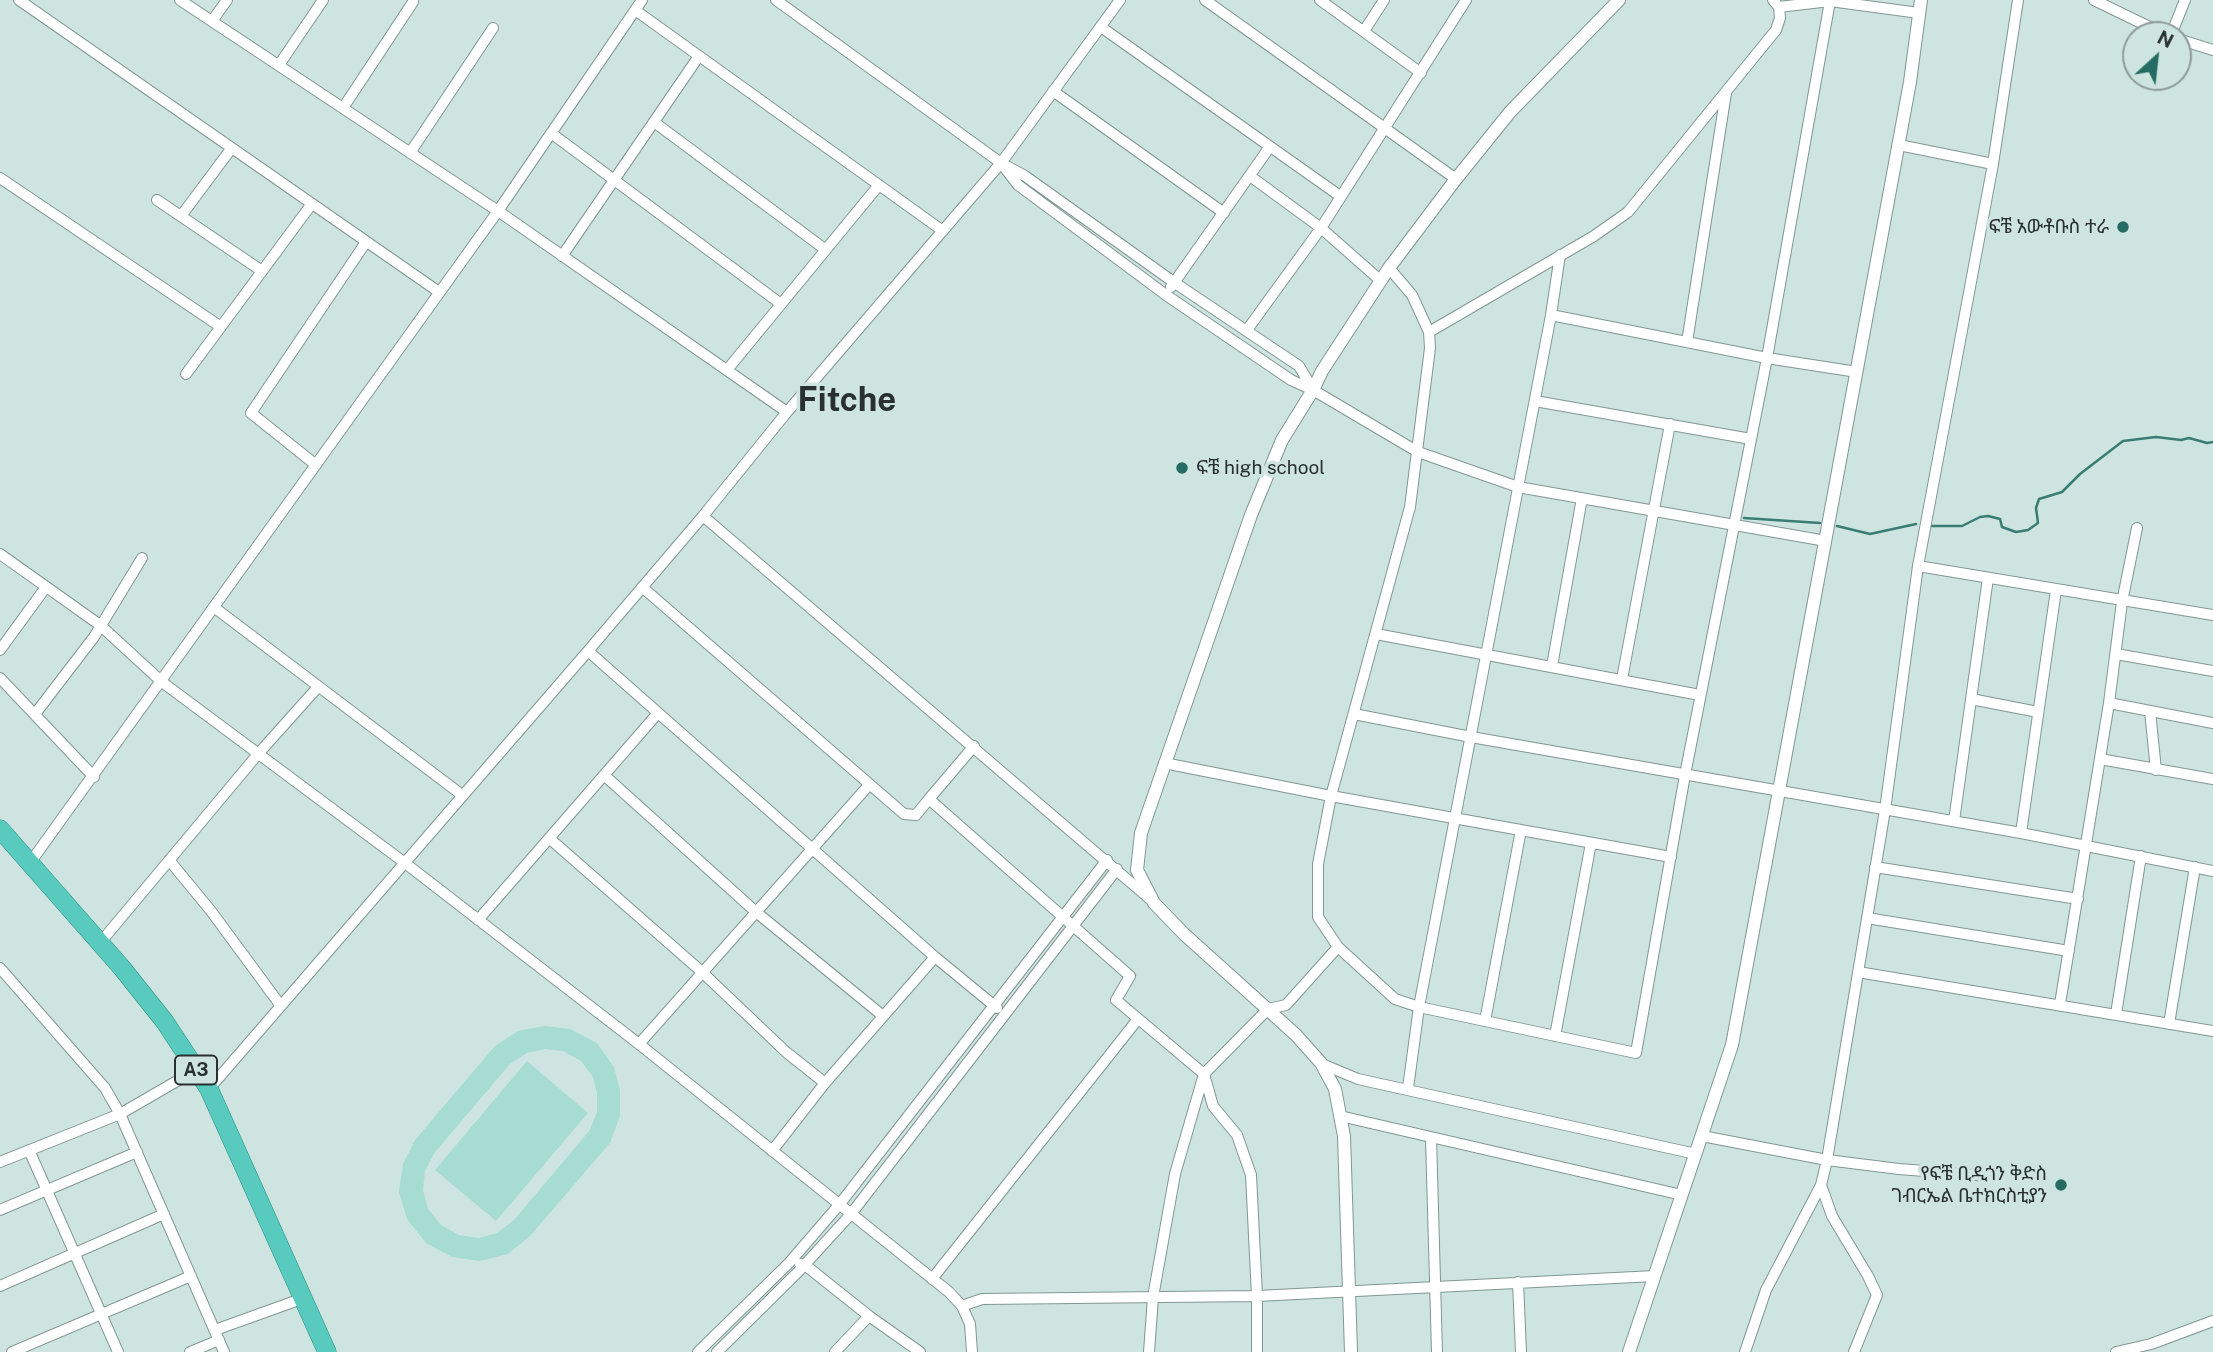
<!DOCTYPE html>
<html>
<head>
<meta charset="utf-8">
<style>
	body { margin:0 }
	#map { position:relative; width:2213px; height:1352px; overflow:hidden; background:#cee4e0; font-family:"Public Sans",sans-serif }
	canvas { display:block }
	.north { position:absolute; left:2122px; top:21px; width:70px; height:70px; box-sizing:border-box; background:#cee4e0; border:2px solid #8c9c9a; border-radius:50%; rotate:27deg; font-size:19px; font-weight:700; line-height:28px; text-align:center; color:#293130 }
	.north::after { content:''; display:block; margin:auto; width:24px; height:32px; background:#256d64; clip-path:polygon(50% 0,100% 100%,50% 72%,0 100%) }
</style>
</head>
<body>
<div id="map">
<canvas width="2213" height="1352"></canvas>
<div class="north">N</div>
</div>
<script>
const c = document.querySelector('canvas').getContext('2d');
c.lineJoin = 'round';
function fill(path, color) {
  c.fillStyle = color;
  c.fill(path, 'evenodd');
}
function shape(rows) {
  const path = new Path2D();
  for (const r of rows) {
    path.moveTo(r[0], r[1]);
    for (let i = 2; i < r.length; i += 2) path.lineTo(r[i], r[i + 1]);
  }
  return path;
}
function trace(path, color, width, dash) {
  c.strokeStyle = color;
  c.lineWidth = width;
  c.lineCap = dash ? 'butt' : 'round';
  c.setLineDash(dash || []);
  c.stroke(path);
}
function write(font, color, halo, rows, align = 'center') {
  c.font = font + ' "Public Sans","Noto Sans Ethiopic",sans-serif';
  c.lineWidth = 7;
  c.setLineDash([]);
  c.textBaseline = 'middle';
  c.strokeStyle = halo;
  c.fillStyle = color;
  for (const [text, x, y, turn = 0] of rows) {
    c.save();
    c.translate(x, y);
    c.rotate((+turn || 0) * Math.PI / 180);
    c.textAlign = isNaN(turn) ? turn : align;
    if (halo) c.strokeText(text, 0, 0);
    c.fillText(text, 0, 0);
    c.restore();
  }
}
fill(shape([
	[544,1026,570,1029,597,1043,614,1067,620,1090,620,1116,610,1143,530,1236,508,1254,480,1261,452,1257,426,1243,407,1219,399,1192,403,1164,415,1140,495,1046,518,1031],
	[545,1049,563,1051,581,1061,593,1077,597,1093,597,1112,590,1130,514,1220,497,1233,479,1238,459,1235,441,1225,428,1209,423,1190,425,1171,435,1152,510,1064,527,1053],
	[527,1061,588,1113,496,1221,435,1170]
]), '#a7dcd3');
trace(shape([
	[1744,518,1820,523],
	[1837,526,1870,534,1916,524],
	[1930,526,1962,526,1980,517,1988,516,2000,519,2002,527,2016,532,2028,530,2038,523,2036,508,2039,499,2062,492,2080,474,2123,441,2156,437,2181,440,2189,438,2207,443,2213,442]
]), '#397d74', 2.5);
const minor = shape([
	[19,0,439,292],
	[180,0,498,211,787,412],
	[776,0,1001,163,1025,176,1175,283,1299,366,1313,390],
	[1205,0,1456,179],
	[1320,0,1421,73],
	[1773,0,1779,7,1830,1,1919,13],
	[2094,0,2166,35],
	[635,10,943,231],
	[212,21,227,0],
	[1101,27,1340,196],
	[1364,31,1384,0],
	[2171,35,2185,0],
	[2178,39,2213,50],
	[279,65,323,0],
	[1053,91,1224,213],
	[343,108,413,2],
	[654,122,826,250],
	[551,133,781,304],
	[1899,145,1993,164],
	[410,153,493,28],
	[1001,163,1018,185,1166,295,1291,380,1313,390,1418,452,1518,487,1826,541],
	[1250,176,1321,228,1381,281],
	[0,178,221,327],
	[157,200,262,271],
	[181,216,231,149],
	[562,256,699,56],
	[1389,268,1412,295,1429,332,1430,348,1410,507,1331,796,1318,864,1318,917,1338,947,1395,999,1419,1007,1636,1053,1685,775,1767,358,1830,1],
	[1171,287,1269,148],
	[1551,315,1767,358,1857,372],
	[1247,330,1321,228,1466,0],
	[1429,332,1594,236,1628,212,1776,30,1780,18,1779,7],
	[1687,342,1726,93],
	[727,370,879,185],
	[186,374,311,205],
	[1535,401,1751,439],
	[316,465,251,413,366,242],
	[703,516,1150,899],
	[0,554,100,625,162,682,405,863,639,1044,949,1292,962,1306,970,1324,972,1352],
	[1918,566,2213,615],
	[642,587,904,814,916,815,929,799,1130,976,1116,1000,1204,1074,1213,1106,1237,1135,1251,1175,1257,1296,1257,1352],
	[215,608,462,795],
	[1376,634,1700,695],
	[0,650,46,587],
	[588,651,935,957,997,1008],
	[2116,654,2213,671],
	[1552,666,1582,498],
	[0,678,94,777],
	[1622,679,1670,424],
	[1971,699,2038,712],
	[2109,703,2213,723],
	[2150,711,2156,770],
	[35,714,94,637,142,558],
	[1354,714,1471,737,2021,833,2213,871],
	[2100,759,2213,779],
	[1164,763,1331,796,1671,857],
	[604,775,756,912,883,1016],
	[929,799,974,746],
	[1954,821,1988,578],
	[2021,833,2056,590],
	[549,838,702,972,786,1052,825,1083],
	[169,860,211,911,281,1006],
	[30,863,498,211,642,0],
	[1875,867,2078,899],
	[1867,918,2069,951],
	[478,920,658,713],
	[100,943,258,754,318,687],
	[0,968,105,1088,120,1114,224,1352],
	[1858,972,2213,1031],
	[2060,1004,2109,703,2122,602,2137,528],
	[2116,1014,2141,856],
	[1485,1021,1521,830],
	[2169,1024,2195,867],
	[1555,1036,1591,843],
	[639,1044,869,785],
	[1322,1064,1358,1079,1696,1154],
	[1408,1088,1419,1007,1551,315,1560,255],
	[209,1089,588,651,703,516,787,412,1001,163,1120,0],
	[1340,1116,1682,1195],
	[1702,1136,1827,1160,1899,1169,1989,1176],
	[1431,1138,1437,1352],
	[29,1150,118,1352],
	[772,1151,825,1083,935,957],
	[0,1162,120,1114,196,1070],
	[1821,1185,1832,1216,1868,1276,1877,1295,1854,1352],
	[0,1210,137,1152],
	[800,1264,805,1265,869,1316,835,1352],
	[932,1279,1138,1019],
	[1518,1282,1521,1352],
	[0,1286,164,1214],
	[962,1306,982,1299,1257,1296,1655,1276],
	[869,1316,920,1352],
	[215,1330,304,1298],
	[12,1352,191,1276],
	[190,1352,219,1340],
	[698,1352,789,1263,839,1205,1107,860],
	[717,1352,799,1271,851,1214,1117,869],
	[1149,1352,1153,1297,1175,1174,1204,1074,1268,1009,1286,1005,1338,947],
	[1745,1352,1766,1290,1821,1185,1827,1160,1885,810,1918,566,1993,164,2018,0],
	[2116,1352,2151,1344,2213,1321]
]);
const tertiary = shape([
	[1351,1352,1344,1136,1335,1089,1321,1063,1296,1035,1184,934,1154,903,1137,870,1141,833,1251,515,1282,440,1313,390,1322,371,1389,268,1456,179,1510,112,1619,0],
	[1629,1352,1732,1045,1910,82,1921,0]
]);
const trunk = shape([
	[0,829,122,968,165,1022,209,1089,327,1352]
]);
trace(minor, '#829793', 12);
trace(tertiary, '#829793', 14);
trace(trunk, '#2c8d82', 19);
trace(minor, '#fff', 10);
trace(tertiary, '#fff', 12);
trace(trunk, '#58cbbe', 18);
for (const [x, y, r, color] of [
	[2123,227,7,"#256d64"],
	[1182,468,7,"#256d64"],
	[2061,1185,7,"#256d64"]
]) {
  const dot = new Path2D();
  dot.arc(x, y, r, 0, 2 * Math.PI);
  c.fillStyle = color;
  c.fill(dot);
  trace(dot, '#cee4e0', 2.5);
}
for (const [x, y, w] of [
	[196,1070,42]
]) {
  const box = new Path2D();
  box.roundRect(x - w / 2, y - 14.5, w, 29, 5);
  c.fillStyle = '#cee4e0';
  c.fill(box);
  trace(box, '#293130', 2);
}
write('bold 18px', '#293130', null, [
	["A3",196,1070]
]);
write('19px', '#293130', '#cee4e0', [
	["ፍቼ አውቶቡስ ተራ",2109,227],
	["ፍቼ high school",1196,468,"left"],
	["የፍቼ ቢዲጎን ቅድስ",2047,1174],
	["ገብርኤል ቤተክርስቲያን",2047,1196]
], 'right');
write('bold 33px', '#293130', '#cee4e0', [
	["Fitche",847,401]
]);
</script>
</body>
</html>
